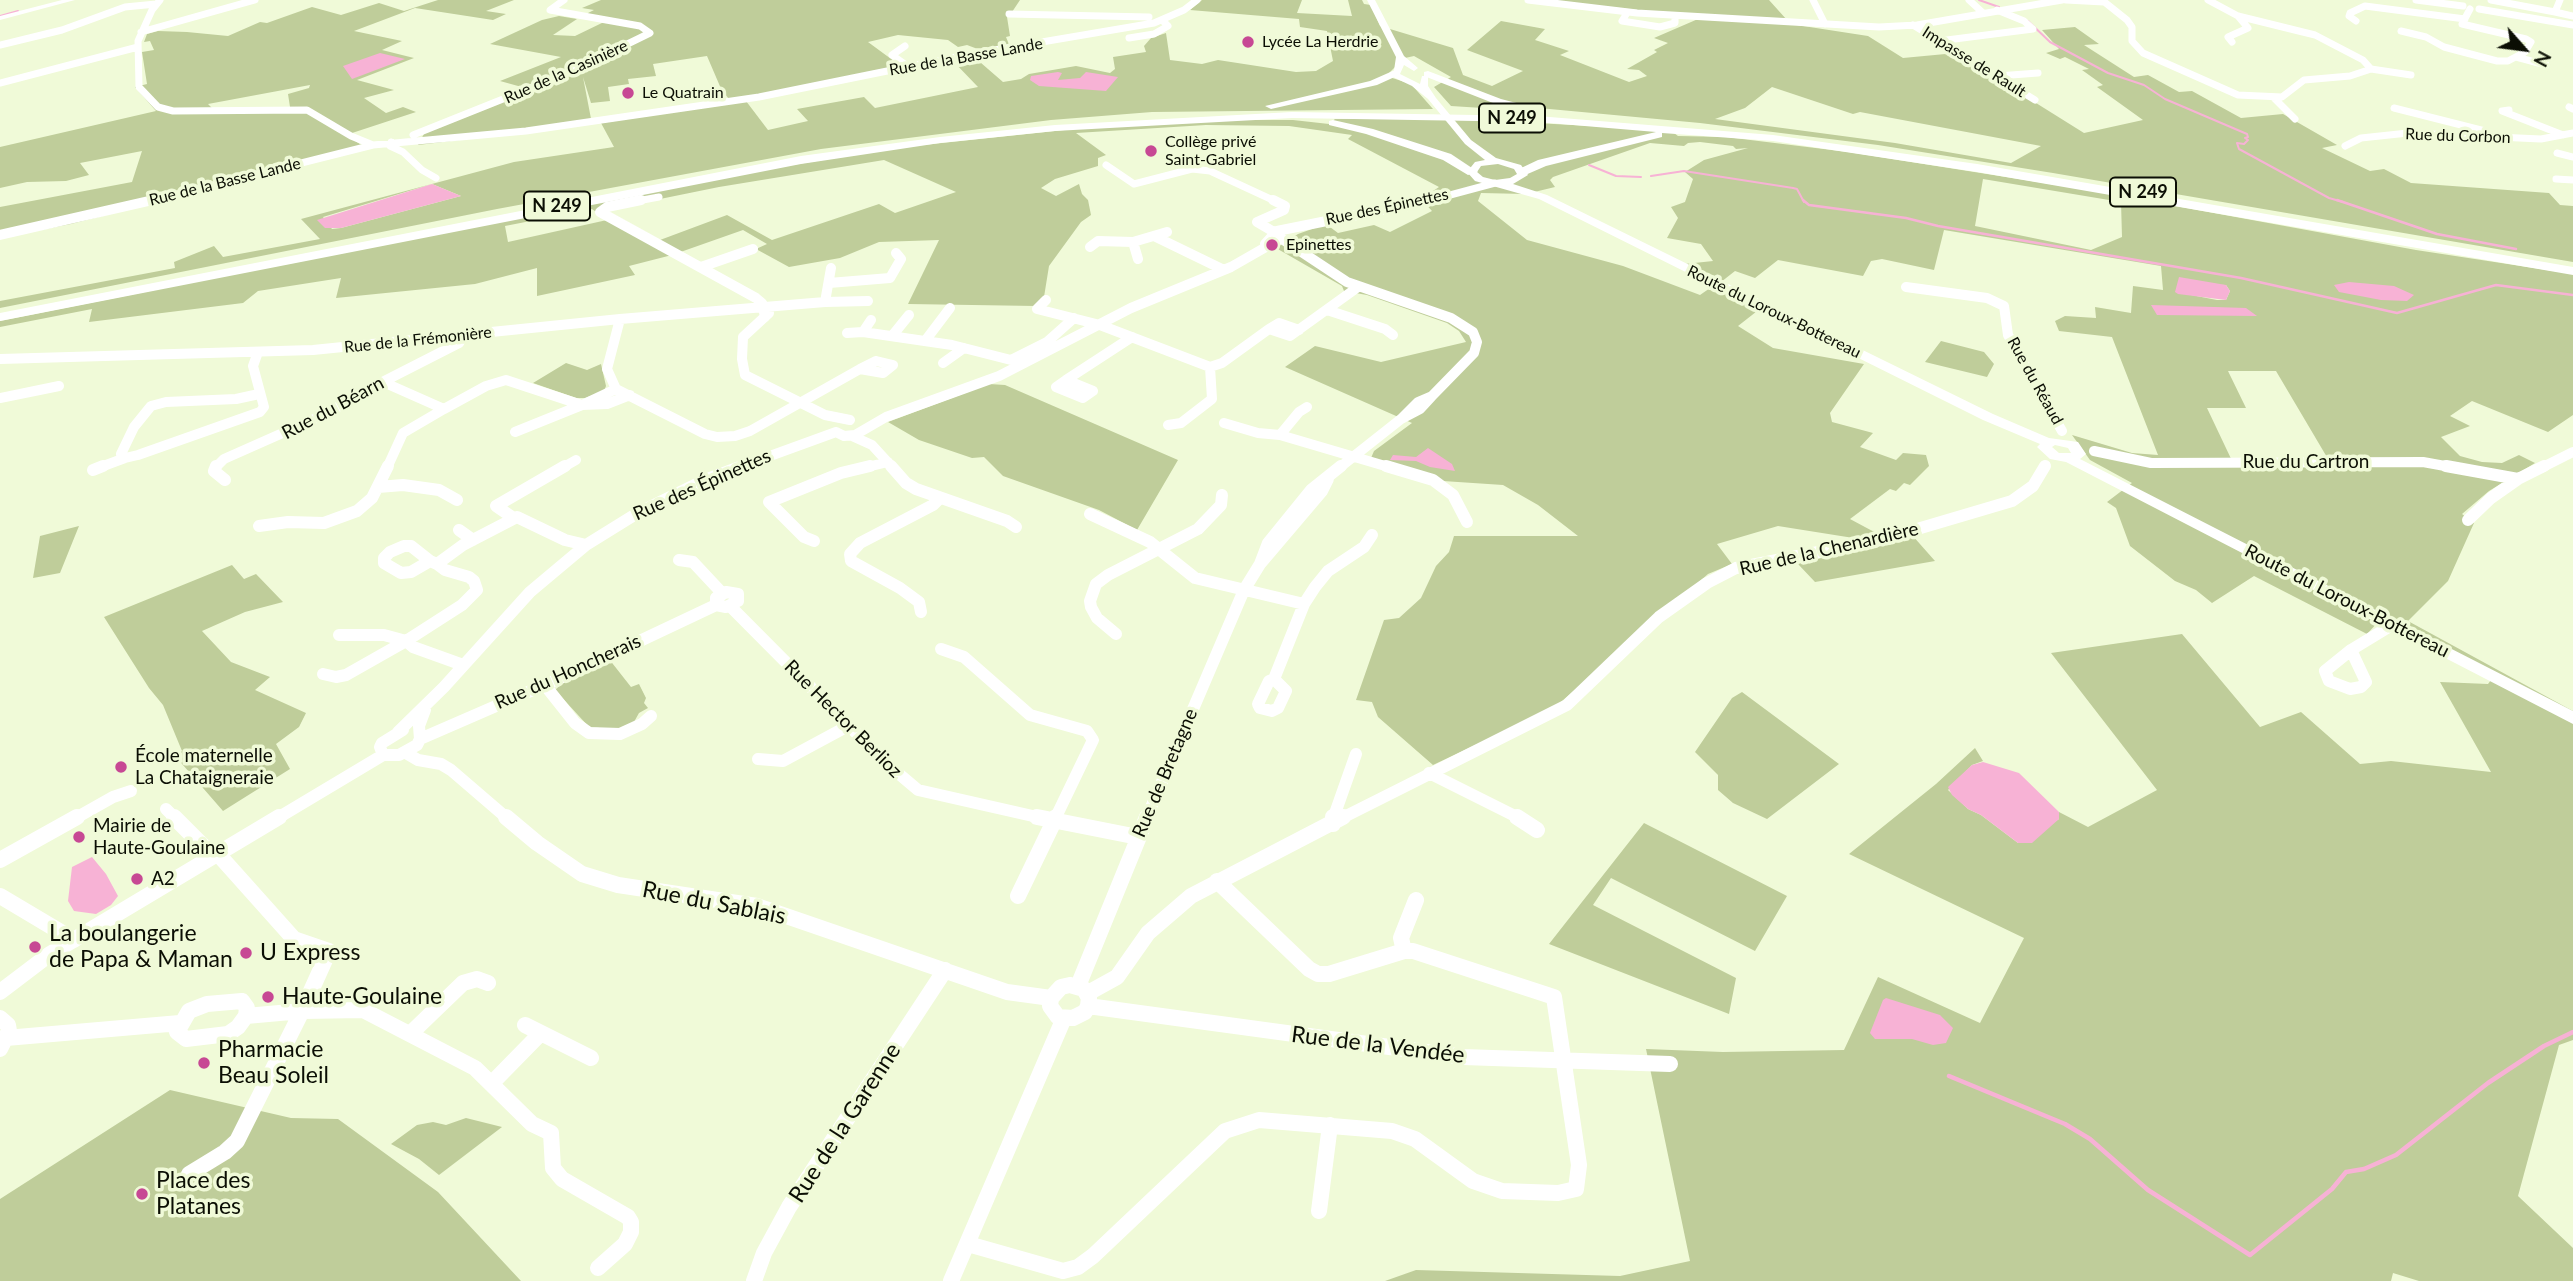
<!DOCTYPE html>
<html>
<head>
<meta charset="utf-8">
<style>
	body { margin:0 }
	#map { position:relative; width:2573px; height:1281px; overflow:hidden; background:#f0fad8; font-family:Lato,sans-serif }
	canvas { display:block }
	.north { position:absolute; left:2489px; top:14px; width:70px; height:70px; -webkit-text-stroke:5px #f0fad8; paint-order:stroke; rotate:118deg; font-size:19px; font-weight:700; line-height:28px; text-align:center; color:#0b0e04 }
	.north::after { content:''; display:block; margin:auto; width:24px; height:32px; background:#0b0e04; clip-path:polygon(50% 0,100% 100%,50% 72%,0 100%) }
</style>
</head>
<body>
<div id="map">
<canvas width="2573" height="1281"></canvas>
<div class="north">N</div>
</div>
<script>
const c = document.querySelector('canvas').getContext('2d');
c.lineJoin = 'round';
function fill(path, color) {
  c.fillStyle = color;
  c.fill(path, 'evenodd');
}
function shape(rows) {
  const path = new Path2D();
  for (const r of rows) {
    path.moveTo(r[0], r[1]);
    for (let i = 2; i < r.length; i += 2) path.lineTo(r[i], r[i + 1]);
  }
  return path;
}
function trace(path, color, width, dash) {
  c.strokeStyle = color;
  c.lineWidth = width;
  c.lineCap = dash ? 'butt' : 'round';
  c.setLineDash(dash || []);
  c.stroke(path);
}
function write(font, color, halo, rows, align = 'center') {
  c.font = font + ' Lato,sans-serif';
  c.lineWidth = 7;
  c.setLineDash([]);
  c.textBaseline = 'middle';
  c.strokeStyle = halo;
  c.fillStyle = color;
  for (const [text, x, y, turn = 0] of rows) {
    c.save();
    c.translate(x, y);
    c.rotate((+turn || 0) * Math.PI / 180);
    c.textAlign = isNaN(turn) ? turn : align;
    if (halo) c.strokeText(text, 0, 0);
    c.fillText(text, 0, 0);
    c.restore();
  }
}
fill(shape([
	[438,0,514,0,486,11,506,14,493,20,415,8,354,31,402,41,382,50,414,58,357,80,394,90,364,98,386,113,403,107,416,112,346,135,363,146,294,167,71,224,0,238,0,207,132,182,142,151,80,163,89,175,66,181,27,182,0,188,0,147,156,111,135,87,147,84,142,52,154,50,150,41,144,42,147,34,158,31,187,32,228,36,260,22,267,23,312,7,341,15,379,3,404,11],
	[310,85,309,88,288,94,290,107,214,110,208,104],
	[601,0,1020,0,1012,12,1012,17,1007,17,1010,36,1006,37,1010,47,983,51,967,45,958,47,948,40,898,35,868,42,902,67,730,100,722,91,707,56,653,64,656,76,628,79,629,84,608,87,610,101,591,103,583,77,592,124,418,145,425,132,529,89,500,81,561,57,490,44,542,20,559,16,577,19,553,35,575,36,606,21,580,17,594,10,582,8],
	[1202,0,1302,0,1297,13,1352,16,1348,0,1362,0,1364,4,1371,5,1380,26,1453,48,1463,75,1492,86,1523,71,1467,50,1501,21,1545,29,1535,40,1569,51,1560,55,1629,82,1647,76,1639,70,1627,69,1657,52,1654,50,1668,43,1654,38,1698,19,1790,24,1868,36,1903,58,1956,53,2084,133,2143,120,2097,87,2103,85,2082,70,2089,69,2065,57,2060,59,2046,53,2059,49,2042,30,2075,27,2099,44,2084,45,2134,77,2148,75,2179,92,2192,91,2241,118,2283,114,2337,145,2322,148,2370,171,2384,169,2411,183,2549,193,2560,205,2573,206,2573,262,2053,173,1878,145,1700,123,1528,107,1514,110,1451,106,1434,87,1451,77,1414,56,1396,60,1396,66,1386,76,1411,84,1433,109,1152,112,1051,120,821,149,497,209,0,308,0,301,175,268,174,262,214,246,223,257,320,239,301,219,514,162,614,147,601,123,746,101,768,130,808,121,797,109,864,97,875,108,978,87,952,60,973,56,1003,82,1021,79,1029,74,1076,66,1110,73,1115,69,1113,57,1146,52,1144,46,1151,38,1166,33,1170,60,1202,64,1218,60,1296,72,1316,71,1333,61,1327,31,1300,27,1299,19,1190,10],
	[1772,87,1853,114,1860,112,2041,146,2011,163,1895,143,1715,119,1745,108],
	[432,184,461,196,341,228,332,229,323,217],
	[1542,0,1769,0,1787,20,1667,13],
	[1438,118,1670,130,1678,136,1726,137,1848,152,2088,190,2416,250,2573,274,2573,415,2548,432,2472,401,2450,416,2470,426,2441,437,2460,456,2482,462,2502,463,2519,455,2535,463,2489,491,2462,514,2474,523,2448,581,2408,621,2573,711,2573,1040,2559,1045,2518,1196,2573,1248,2573,1281,2419,1281,2393,1273,2391,1281,1385,1281,1416,1270,1620,1276,1690,1261,1646,1049,1723,1052,1844,1050,1878,977,1980,1023,2024,938,1849,854,1936,784,1975,748,1983,761,1972,765,1948,790,1968,809,1981,815,2018,843,2059,819,2059,812,2088,827,2157,790,2051,653,2182,634,2260,727,2301,712,2360,764,2391,761,2491,772,2440,682,2488,684,2491,680,2379,621,2367,634,2254,576,2212,603,2196,590,2175,581,2130,546,2116,508,2107,502,2132,483,2090,460,2072,435,2132,453,2158,455,2112,337,2059,331,2055,321,2065,316,2096,318,2095,307,2131,313,2133,286,2163,290,2161,266,1944,230,1934,270,1882,259,1871,261,1863,276,1778,260,1755,278,1735,271,1721,282,1685,264,1713,261,1701,244,1667,238,1678,218,1671,207,1685,202,1693,179,1685,172,1704,160,1748,148,1736,149,1733,146,1700,142,1688,143,1684,146,1650,143,1553,177,1550,180,1555,187,1526,194,1481,193,1478,201,1527,240,1623,266,1700,295,1713,286,1761,308,1738,326,1773,348,1864,364,1830,413,1832,422,1873,433,1860,447,1896,460,1903,453,1926,455,1929,466,1910,485,1904,483,1896,491,1890,489,1850,519,1878,534,1866,540,1778,526,1717,544,1732,564,1708,574,1554,708,1433,765,1378,717,1372,702,1356,700,1384,620,1399,618,1421,598,1436,566,1449,552,1454,536,1578,536,1538,505,1503,485,1443,481,1371,458,1374,451,1412,423,1285,367,1315,346,1381,362,1466,342,1459,331,1447,323,1367,295,1344,291,1342,286,1276,248,1298,234,1326,224,1338,233,1374,225,1390,232,1432,211,1421,199,1439,187,1348,139,1352,135,1289,126,1206,125,1076,133,1106,155,1098,158,1098,166,1055,179,1041,188,1056,196,1079,184,1082,194,1088,200,1091,215,1081,222,1049,266,1044,297,1036,306,908,304,939,240,879,242,840,258,789,267,756,249,767,244,743,230,672,255,629,266,635,275,537,296,537,268,475,284,336,298,341,278,258,291,243,303,89,322,92,309,0,327,0,321,723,176,904,147,1102,126,1242,120,1293,120,1329,124,1335,119],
	[884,160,956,192,895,213,879,204,772,240,727,215,660,240,606,210,719,187],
	[1983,179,2121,202,2122,237,2091,250,1975,226],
	[592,209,607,220,508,242,505,226],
	[2178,284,2226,285,2230,291,2226,300,2217,300,2176,292],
	[2228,371,2276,371,2331,464,2234,465,2207,408,2246,408],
	[1941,341,1984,352,1994,364,1987,377,1925,362],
	[566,363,587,370,601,364,606,386,604,391,585,398,576,398,533,383],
	[989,384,1005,385,1178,460,1137,530,1099,510,1003,476,984,457,972,458,919,440,888,422],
	[79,526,60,573,33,578,40,536],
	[1912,535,1935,561,1815,582,1798,564],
	[232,565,244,579,256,574,283,602,245,612,202,631,231,662,270,677,255,690,306,713,299,727,276,744,290,769,223,811,176,757,182,751,163,705,149,688,104,617],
	[609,659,631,687,639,684,646,698,644,703,648,708,639,713,634,722,621,730,589,727,555,690,565,681],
	[1742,692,1839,764,1767,819,1733,803,1718,790,1718,775,1695,752,1732,698],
	[1644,823,1787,896,1755,951,1611,878,1593,905,1736,978,1729,1014,1549,944],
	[170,1090,291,1118,338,1119,438,1192,521,1281,0,1281,0,1199],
	[466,1118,502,1127,439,1175,419,1159,391,1144,417,1125,433,1122,446,1125]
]), '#bfcd9a');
fill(shape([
	[380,53,405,59,352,79,343,66],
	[1058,72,1062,73,1058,80,1080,78,1086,72,1118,77,1106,91,1039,86,1030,80,1031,76],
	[432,184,461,196,341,228,325,228,317,220],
	[2179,277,2226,285,2230,291,2226,300,2178,294,2175,292],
	[2349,282,2394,286,2414,295,2407,301,2381,300,2339,292,2334,285],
	[2151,305,2246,308,2257,316,2157,315],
	[1428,448,1452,464,1455,471,1430,467,1416,461,1390,460,1393,455,1416,457],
	[1983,762,2019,773,2059,812,2059,819,2032,843,2018,843,1981,815,1968,809,1952,795,1948,787,1972,765],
	[92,857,106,874,118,896,111,905,96,914,74,911,68,901,72,867],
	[1886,998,1940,1015,1953,1028,1946,1043,1933,1045,1912,1039,1875,1039,1870,1033,1883,1000]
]), '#f7b2d5');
trace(shape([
	[1979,0,1999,7],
	[0,16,18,11],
	[2028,21,2050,42,2108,73,2144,85,2165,99,2247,134,2248,137,2245,138,2248,140,2244,144,2237,143,2239,149,2329,198,2343,202],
	[1589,165,1616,176,1641,177],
	[1651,176,1684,171,1793,188,1797,189,1804,202]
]), '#f7b2d5', 2);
trace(shape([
	[1803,200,1809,205,1906,218,1938,226,2241,278,2397,313,2496,285,2573,295],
	[2337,200,2437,234,2516,249]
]), '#f7b2d5', 2.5);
trace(shape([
	[1949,1076,2065,1124,2090,1139,2148,1190,2250,1255,2332,1189,2346,1172,2364,1169,2396,1155,2488,1083,2544,1046,2573,1032]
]), '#f7b2d5', 4.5);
trace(shape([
	[160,0,152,10,138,41,139,87,158,107,173,111,307,110,351,136,373,145],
	[1528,0,1637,13,1879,27,1917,25,2062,0],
	[1813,0,1825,24],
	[1969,0,1982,12],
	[2066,0,2104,2],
	[2102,0,2127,20,2132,27,2132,41,2143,53,2238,95,2282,97,2304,80,2350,76,2371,69,2363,60,2315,35,2238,16,2208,0],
	[2416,0,2463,6],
	[2491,0,2555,12,2560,0],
	[2479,9,2573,25],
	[2555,12,2573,16],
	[1627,13,1622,21,1660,27,1675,23,1675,16],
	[1009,14,1149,17],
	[2356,21,2349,16,2350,13,2365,6,2465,19],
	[1913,25,2035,100],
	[2401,31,2426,37,2444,47,2497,61,2508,61,2525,52,2531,42,2526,39,2462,24,2470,9],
	[141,32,255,0],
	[1129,38,1154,34,1168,26,1164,22],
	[1939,41,2033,29,2024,21,1997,10],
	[2232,42,2228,37,2248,28,2238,16],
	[0,45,62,30,125,7,156,4],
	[905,46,892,55,909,67],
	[2516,57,2546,65],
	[2371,69,2411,75],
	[1998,76,2038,73],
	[0,83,138,47],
	[2274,98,2295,119],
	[2569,107,2573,109],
	[2394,108,2485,131],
	[2509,110,2502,111,2563,135],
	[413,135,568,73,650,33,640,26,550,10,564,0],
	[391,142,390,146,403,152,422,170,436,178],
	[2345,146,2361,138,2408,133,2541,139,2573,133],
	[2557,153,2573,157],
	[1106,165,1134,184,1192,169,1210,171,1277,202],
	[2556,179,2573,180],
	[146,202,373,145,526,131,759,97,971,54,1154,23,1184,10,1197,0],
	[632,202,659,197],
	[1424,202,1495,183]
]), '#fff', 7);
trace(shape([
	[641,200,607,207,600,212,756,298,762,303,765,317],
	[1273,200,1285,206,1284,210,1257,222,1274,232],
	[0,235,153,200],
	[1154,236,1224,270],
	[1282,239,1347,282,1451,318,1473,332,1477,342,1474,353,1432,396],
	[1265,244,1277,231,1431,200],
	[1090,247,1098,241,1133,242],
	[1138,259,1133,242,1167,232],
	[701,267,753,249],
	[829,283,890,278,901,259,896,253],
	[1906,287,1987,298,2004,306,2008,335,2062,431],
	[1046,300,1037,309,1100,325,1210,367,1212,399,1181,423,1168,425],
	[825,302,831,268],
	[1327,310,1385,329,1393,335],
	[769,313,743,337,742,359,745,375,825,415,850,420],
	[620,319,607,369,616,389,705,434,717,437,735,436,750,431,860,369],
	[1269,329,1279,323,1299,330],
	[863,332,871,320],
	[847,333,863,332,952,345,1011,360,1047,342,1074,318],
	[892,336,909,315],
	[925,341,950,308],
	[258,352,253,366,264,407,260,412,138,455,125,458,121,454,134,427,151,406,166,402,236,399,259,394],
	[0,359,313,350,620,319,825,302,868,301],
	[876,361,893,365,883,373,860,369,876,361],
	[943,363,964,348],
	[1210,367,1222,363,1269,329,1290,336,1358,287],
	[1066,380,1093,391,1083,398,1056,387,1066,380],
	[1066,380,1132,337],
	[383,382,444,409,486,386,506,380,582,405],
	[616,389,582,405,607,404,630,395],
	[1432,396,1420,409,1401,419,1418,402,1432,396],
	[0,398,59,386],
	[1224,423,1258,433,1280,435,1392,468],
	[515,432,582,405],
	[836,432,844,436,855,435,886,417,999,376,1131,308,1231,267,1280,239],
	[1280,435,1299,412,1307,407],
	[852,436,872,445,893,468],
	[2094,451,2151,463,2423,462,2456,468],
	[98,468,125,458],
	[215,468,224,459,330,412,355,396,459,343,464,335],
	[387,468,403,433,444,409],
	[562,468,576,460],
	[737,468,836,432],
	[863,468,888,462],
	[1339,468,1401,419],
	[2541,468,2573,452]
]), '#fff', 10);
trace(shape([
	[216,466,214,471,225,480],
	[891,466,906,483,916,489,1007,521,1016,527],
	[1386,466,1433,480,1453,495,1467,522],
	[2446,466,2518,479,2544,466],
	[93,470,103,466],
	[378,487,403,485,439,490,457,500],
	[1090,514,1150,542,1195,578,1304,604],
	[512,517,496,506,565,466],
	[2468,520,2491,498,2518,479],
	[259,526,288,522,324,523,357,511,372,498,388,466],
	[459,530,473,540],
	[814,541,804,537,769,502,841,473,870,466],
	[404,546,411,546,430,561,411,572,401,573,384,563,384,558,390,552,404,546],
	[679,560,693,562,722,593],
	[430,561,437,564],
	[1260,564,1268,543,1311,490,1341,466],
	[726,592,738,594,738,601,726,607,716,605,716,598,726,592],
	[730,606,886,763,918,790,1046,819],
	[921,612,919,602,900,588,851,561,850,554,860,543,933,505,940,498],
	[1116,634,1097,618,1091,607,1090,601,1096,584,1108,575,1198,529,1221,505,1222,495],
	[339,635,384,635,406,641],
	[941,649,964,657,1030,715,1087,731,1093,740,1055,819],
	[2351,650,2366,682,2361,687,2350,689,2329,681,2325,671,2351,650],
	[2351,650,2392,625],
	[463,665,413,647,406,641,462,605,477,590,474,581,469,577,445,570,437,564,463,545,517,517,565,540,586,545],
	[323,674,336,677,346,675,406,641],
	[1274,679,1286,691,1278,708,1272,711,1260,708,1258,704,1269,681,1274,679],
	[1274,679,1304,604,1315,587,1328,571,1364,547,1372,535],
	[544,684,575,723,589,733,620,734,642,724,651,716],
	[398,732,444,687,530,592,586,545,636,514,707,479,742,466],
	[420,739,572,673,716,605],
	[406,753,418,760,441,764,451,770,508,819],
	[383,755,399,755,417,745,420,739,419,726,425,710],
	[383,755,380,747,382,743,403,730],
	[758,759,783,761,848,726],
	[1429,773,1521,819],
	[166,809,176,819],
	[74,819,113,797,131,791],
	[276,819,383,755],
	[1146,819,1244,590,1260,564,1322,491,1328,479],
	[1333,819,1356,754],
	[1340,819,1567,705,1659,617,1707,583,1736,568,1880,540,2012,501,2033,486,2045,466]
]), '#fff', 12);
trace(shape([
	[174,817,203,846,218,854,294,939,329,951,302,1011,363,1010,475,1068,532,1124,551,1133,553,1168,562,1179,628,1217,631,1222,631,1232,625,1244,598,1268],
	[506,817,537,843,582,874,618,885,757,906,1007,992,1051,998],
	[1037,817,1138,837],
	[1333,817,1333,824],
	[1517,817,1537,830],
	[0,860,77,817],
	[0,896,74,940],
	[1018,896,1056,817],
	[1404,951,1401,938,1416,900],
	[1070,985,1084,989,1089,998,1088,1006,1085,1012,1073,1018,1058,1017,1050,1006,1051,998,1061,987,1070,985],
	[1078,986,1147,817],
	[0,992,50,954,279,817],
	[1088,993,1117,977,1148,933,1191,896,1343,817],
	[242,1001,247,1008,246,1016,238,1027,228,1034,186,1039,177,1032,189,1011,207,1004,242,1001],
	[1088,1006,1463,1057,1670,1064],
	[246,1016,302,1011],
	[0,1018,8,1025,9,1031,0,1049],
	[525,1025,541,1033],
	[410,1034,463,983,477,979,488,983],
	[6,1038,180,1023],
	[492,1083,541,1033,591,1058],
	[189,1174,225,1152,237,1141,302,1011],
	[1319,1211,1330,1125],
	[968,1244,1063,1271,1078,1267,1093,1256,1225,1131,1259,1120,1392,1131,1415,1139,1473,1181,1502,1191,1558,1193,1576,1189,1579,1165,1554,997,1413,951,1404,951,1329,974,1318,974,1309,969,1217,881],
	[754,1281,764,1253,789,1207,945,970],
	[951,1281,1064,1018]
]), '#fff', 16);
fill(shape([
	[62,0,75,0,0,20,0,16,62,0],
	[1367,0,1375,0,1404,56,1418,68,1414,71,1404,65,1400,74,1420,84,1422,76,1428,76,1428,86,1436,98,1471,140,1496,158,1521,165,1528,175,1513,184,1547,195,1993,414,2049,438,2078,442,2086,454,2080,459,2573,711,2573,724,2066,462,2050,459,2037,447,2040,444,1983,420,1539,199,1475,181,1467,172,1475,162,1485,160,1465,144,1428,99,1412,86,1393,77,1396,57,1367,0],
	[1498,164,1514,169,1517,174,1510,178,1495,180,1483,177,1477,172,1481,166,1498,164],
	[2055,445,2068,448,2071,453,2059,453,2052,447,2055,445]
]), '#fff');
fill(shape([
	[1395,70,1400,73,1399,75,1377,85,1271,109,1265,106,1370,81,1395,70],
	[1428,71,1501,99,1532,107,1534,109,1528,112,1493,103,1424,76,1424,72,1428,71],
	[1292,112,1537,116,1773,135,1977,164,2573,267,2573,275,1977,172,1773,141,1662,133,1662,137,1546,166,1523,176,1517,172,1519,169,1538,160,1656,132,1537,122,1292,118,1055,131,940,143,801,164,0,321,0,313,801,156,940,137,1055,125,1292,112],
	[1333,120,1373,129,1451,154,1478,172,1468,175,1443,160,1366,134,1329,125,1329,121,1333,120]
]), '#fff');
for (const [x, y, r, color] of [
	[1248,42,7,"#c74894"],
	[628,93,7,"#c74894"],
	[1151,151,7,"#c74894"],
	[1272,245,7,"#c74894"],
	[121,767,7,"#c74894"],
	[79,837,7,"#c74894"],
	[137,879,7,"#c74894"],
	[35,947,7,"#c74894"],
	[246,953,7,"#c74894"],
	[268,997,7,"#c74894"],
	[204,1063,7,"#c74894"],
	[142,1194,7,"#c74894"]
]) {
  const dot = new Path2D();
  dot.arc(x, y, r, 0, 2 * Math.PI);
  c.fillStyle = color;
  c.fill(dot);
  trace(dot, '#f0fad8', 2.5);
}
write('16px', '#0b0e04', '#f0fad8', [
	["Lycée La Herdrie",1262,42],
	["Le Quatrain",642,93],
	["Collège privé",1165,142],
	["Saint-Gabriel",1165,160],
	["Epinettes",1286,245]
], 'left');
write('16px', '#0b0e04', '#f0fad8', [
	["Rue de la Basse Lande",966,57,-10],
	["Impasse de Rault",1974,62,32],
	["Rue de la Casinière",566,72,-24],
	["Rue du Corbon",2458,136,2],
	["Rue de la Basse Lande",225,182,-14],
	["Rue des Épinettes",1387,207,-12],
	["Route du Loroux-Bottereau",1774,312,26],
	["Rue de la Frémonière",418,340,-6],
	["Rue du Réaud",2035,381,61]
]);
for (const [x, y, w] of [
	[1512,118,66],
	[2143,192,66],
	[557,206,66]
]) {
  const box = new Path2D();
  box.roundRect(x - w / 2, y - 14.5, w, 29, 5);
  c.fillStyle = '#f0fad8';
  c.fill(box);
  trace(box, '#0b0e04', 2);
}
write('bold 18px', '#0b0e04', null, [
	["N 249",1512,118],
	["N 249",2143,192],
	["N 249",557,206]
]);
write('19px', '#0b0e04', '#f0fad8', [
	["Rue du Béarn",333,408,-28],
	["Rue du Cartron",2306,462],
	["Rue des Épinettes",702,485,-24],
	["Rue de la Chenardière",1829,549,-13],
	["Route du Loroux-Bottereau",2347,601,27],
	["Rue du Honcherais",568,672,-24],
	["Rue Hector Berlioz",843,719,45],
	["Rue de Bretagne",1165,773,-67]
]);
write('19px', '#0b0e04', '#f0fad8', [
	["École maternelle",135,756],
	["La Chataigneraie",135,778],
	["Mairie de",93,826],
	["Haute-Goulaine",93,848],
	["A2",151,879]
], 'left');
write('23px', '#0b0e04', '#f0fad8', [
	["Rue du Sablais",714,903,11],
	["Rue de la Vendée",1378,1045,7],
	["Rue de la Garenne",845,1123,-57]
]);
write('23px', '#0b0e04', '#f0fad8', [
	["La boulangerie",49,934],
	["de Papa & Maman",49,960],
	["U Express",260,953],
	["Haute-Goulaine",282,997],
	["Pharmacie",218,1050],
	["Beau Soleil",218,1076],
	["Place des",156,1181],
	["Platanes",156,1207]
], 'left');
</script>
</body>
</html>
